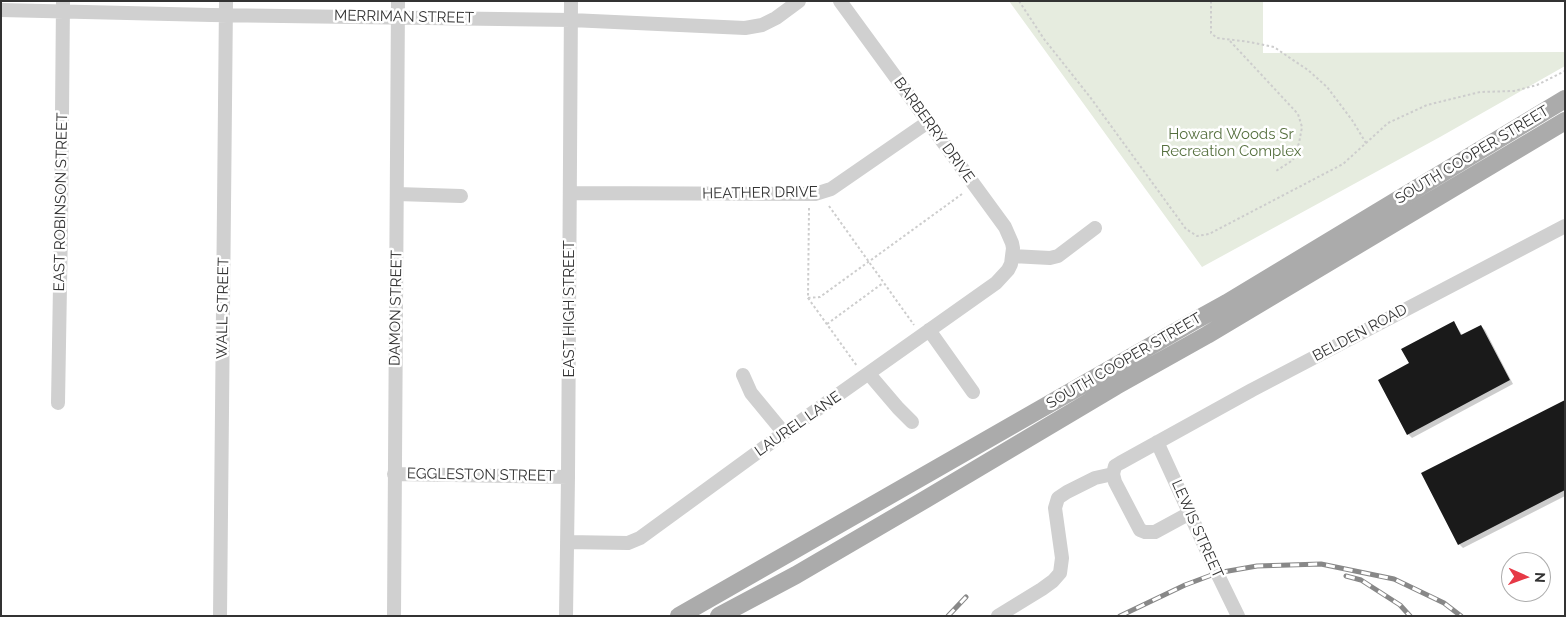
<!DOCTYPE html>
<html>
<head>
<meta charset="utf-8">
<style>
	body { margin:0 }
	#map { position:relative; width:1566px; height:617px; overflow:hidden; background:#fff; font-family:Raleway,sans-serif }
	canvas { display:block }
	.frame { position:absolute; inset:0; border:2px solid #333; pointer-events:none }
	.north { position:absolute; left:1501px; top:552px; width:50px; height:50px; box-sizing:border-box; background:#fff; border:1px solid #adadad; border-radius:50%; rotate:92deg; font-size:14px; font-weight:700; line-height:20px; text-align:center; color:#333 }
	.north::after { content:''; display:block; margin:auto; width:18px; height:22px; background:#e63946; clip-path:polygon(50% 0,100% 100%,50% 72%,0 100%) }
</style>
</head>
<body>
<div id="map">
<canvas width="1566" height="617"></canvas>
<div class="frame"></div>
<div class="north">N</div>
</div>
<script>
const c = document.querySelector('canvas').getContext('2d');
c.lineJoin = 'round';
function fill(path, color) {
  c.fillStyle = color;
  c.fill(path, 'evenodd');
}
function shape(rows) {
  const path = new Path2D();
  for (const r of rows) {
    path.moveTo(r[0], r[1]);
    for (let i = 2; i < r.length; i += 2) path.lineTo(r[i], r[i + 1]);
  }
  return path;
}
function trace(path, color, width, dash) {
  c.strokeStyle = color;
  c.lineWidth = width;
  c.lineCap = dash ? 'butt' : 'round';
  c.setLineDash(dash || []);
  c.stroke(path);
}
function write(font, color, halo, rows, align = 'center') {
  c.font = font + ' Raleway,sans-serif';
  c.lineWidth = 5;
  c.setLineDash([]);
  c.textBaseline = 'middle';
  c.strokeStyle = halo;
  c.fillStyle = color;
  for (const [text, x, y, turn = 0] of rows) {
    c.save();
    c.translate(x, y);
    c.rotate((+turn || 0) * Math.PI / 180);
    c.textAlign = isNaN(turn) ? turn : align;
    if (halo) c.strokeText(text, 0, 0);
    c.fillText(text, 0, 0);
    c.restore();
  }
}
fill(shape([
	[1009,1,1263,1,1263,53,1565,52,1565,66,1440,137,1202,267]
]), '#e6ecdf');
fill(shape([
	[1454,323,1463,336,1481,326,1485,330,1513,384,1412,438,1408,434,1410,364],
	[1565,401,1565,496,1463,548,1459,544]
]), '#0003');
fill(shape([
	[1454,321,1461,335,1481,325,1510,380,1407,435,1378,380,1409,363,1401,349],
	[1565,400,1565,490,1458,545,1421,473]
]), '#1a1a1a');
trace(shape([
	[1019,1,1044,39,1090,97,1186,229,1197,236,1209,234,1343,164,1388,123,1427,105,1480,92,1514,91,1537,85,1565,71],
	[1211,1,1211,33,1217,38,1250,42,1274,47,1290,58,1308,70,1327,87,1352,120,1366,143],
	[1230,41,1298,114,1302,127,1299,143,1293,160,1276,171],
	[829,206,914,325],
	[809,208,808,298,857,366],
	[808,298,820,297,962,194],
	[827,324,883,283]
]), '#cdcdcd', 2, [2.5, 2.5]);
trace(shape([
	[1,10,211,15,571,20,745,28,762,25,776,18,799,1],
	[570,193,815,194,831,189,928,122],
	[397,194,461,196],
	[1012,256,1050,258,1058,256,1095,228],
	[929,330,973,392],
	[869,374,898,408,912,422],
	[743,375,751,393,784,433],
	[58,403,61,227,63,1],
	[1157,442,1217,573,1238,616],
	[394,474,568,477],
	[1190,513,1155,532,1145,532,1140,530,1115,482,1113,474,1115,466,1120,463,1252,390,1565,226],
	[567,542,628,543,640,538,784,433,996,283,1008,270,1011,264,1013,248,1012,243,1005,227,840,1],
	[220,616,226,1],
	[394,616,398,1],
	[566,616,568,477,571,1],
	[998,616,1042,589,1053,581,1060,573,1062,558,1055,508,1058,498,1067,492,1095,478,1113,474]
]), '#d0d0d0', 14);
trace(shape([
	[679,616,1196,320,1227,303,1565,99],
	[719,616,796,575,926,499,1116,386,1207,335,1565,121]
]), '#ababab', 18);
const rail = shape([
	[1346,576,1361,580,1400,605,1410,616],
	[948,616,966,597],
	[1120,616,1185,585,1217,573,1257,566,1321,564,1394,579,1444,603,1461,616]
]);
trace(rail, '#888', 5);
trace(rail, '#fff', 3, [9]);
write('15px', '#333', '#fff', [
	["MERRIMAN STREET",404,17,1],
	["BARBERRY DRIVE",934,130,54],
	["SOUTH COOPER STREET",1472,155,-31],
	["HEATHER DRIVE",760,193,-1],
	["EAST ROBINSON STREET",61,202,-89],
	["WALL STREET",223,308,-89],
	["DAMON STREET",396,308,-89],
	["EAST HIGH STREET",569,309,-90],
	["BELDEN ROAD",1360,333,-28],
	["SOUTH COOPER STREET",1124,361,-30],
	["LAUREL LANE",798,424,-35],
	["EGGLESTON STREET",481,475,1],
	["LEWIS STREET",1197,529,66]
]);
write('15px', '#56703f', '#fff', [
	["Howard Woods Sr",1231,134],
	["Recreation Complex",1231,151]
]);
</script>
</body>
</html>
